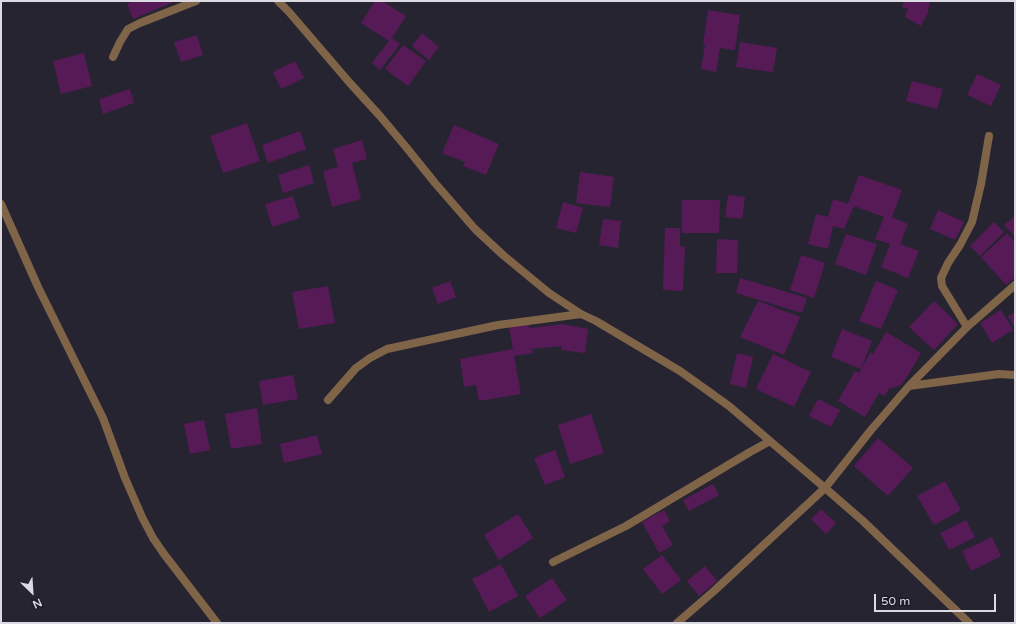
<!DOCTYPE html>
<html>
<head>
<meta charset="utf-8">
<style>
	body { margin:0 }
	#map { position:relative; width:1016px; height:624px; overflow:hidden; background:#272432; font-family:"Varela Round",sans-serif }
	canvas { display:block }
	.frame { position:absolute; inset:0; border:2px solid #dbdae3; pointer-events:none }
	.north { position:absolute; left:12px; top:572px; width:40px; height:40px; -webkit-text-stroke:3px #1d1b28; paint-order:stroke; rotate:155deg; font-size:11px; font-weight:700; line-height:16px; text-align:center; color:#dbdae3 }
	.north::after { content:''; display:block; margin:auto; width:14px; height:18px; background:#dbdae3; clip-path:polygon(50% 0,100% 100%,50% 72%,0 100%) }
	.scale { position:absolute; left:874px; top:594px; width:122px; height:18px; box-sizing:border-box; border:2px solid #dbdae3; border-top:0; padding-left:5px; font-size:12px; line-height:14px; white-space:nowrap; color:#dbdae3; -webkit-text-stroke:3px #1d1b28; paint-order:stroke }
</style>
</head>
<body>
<div id="map">
<canvas width="1016" height="624"></canvas>
<div class="frame"></div>
<div class="north">N</div>
<div class="scale">50 m</div>
</div>
<script>
const c = document.querySelector('canvas').getContext('2d');
c.lineJoin = 'round';
function fill(path, color) {
  c.fillStyle = color;
  c.fill(path, 'evenodd');
}
function shape(rows) {
  const path = new Path2D();
  for (const r of rows) {
    path.moveTo(r[0], r[1]);
    for (let i = 2; i < r.length; i += 2) path.lineTo(r[i], r[i + 1]);
  }
  return path;
}
function trace(path, color, width, dash) {
  c.strokeStyle = color;
  c.lineWidth = width;
  c.lineCap = dash ? 'butt' : 'round';
  c.setLineDash(dash || []);
  c.stroke(path);
}
fill(shape([
	[134,1,176,1,133,19,127,4],
	[375,1,382,1,406,16,392,38,400,44,380,70,372,63,389,41,361,23],
	[904,1,930,1,928,12,921,26,905,17,908,9,902,7],
	[708,10,740,15,735,50,720,48,716,72,701,69,705,45,703,45],
	[422,33,439,47,429,60,412,46],
	[197,35,203,55,181,62,174,42],
	[740,42,777,48,773,72,736,67],
	[403,45,426,61,408,86,385,69],
	[84,53,92,86,61,94,53,61],
	[295,61,304,78,281,89,273,72],
	[977,74,1001,85,991,106,967,95],
	[912,81,943,89,937,109,906,101],
	[130,89,134,103,103,114,99,99],
	[247,123,260,161,223,173,210,136],
	[454,125,499,144,486,175,463,166,465,162,442,153],
	[300,131,306,149,268,163,262,145],
	[362,140,367,159,352,163,361,199,332,207,323,171,338,167,333,149],
	[309,165,314,183,283,193,278,175],
	[580,172,614,177,610,207,576,203],
	[859,175,902,190,892,217,908,224,900,244,919,251,908,278,881,267,890,244,875,239,884,217,854,206,844,229,833,226,828,249,808,244,816,214,828,217,833,199,848,204],
	[728,195,745,197,742,219,725,217],
	[293,196,300,218,272,227,265,204],
	[682,200,720,200,719,233,682,233],
	[563,202,583,208,576,233,556,228],
	[938,210,964,222,955,240,930,229],
	[1015,216,1015,237,1004,225],
	[603,219,621,221,618,248,599,245],
	[994,222,1004,232,980,256,970,246],
	[665,228,680,228,680,246,685,247,683,291,663,290],
	[1007,233,1015,242,1015,277,1006,285,981,257],
	[846,234,877,244,866,275,835,264],
	[717,239,738,240,737,273,716,273],
	[801,255,825,263,814,298,790,290],
	[740,278,807,298,802,313,736,293],
	[450,281,456,297,438,304,432,288],
	[876,281,898,290,881,329,859,321],
	[328,286,335,323,299,329,292,292],
	[758,301,800,317,784,355,740,337],
	[934,301,958,324,934,350,909,327],
	[1001,310,1013,330,992,343,980,323],
	[1015,313,1015,329,1008,316],
	[528,323,529,328,563,324,588,329,585,353,561,350,562,346,532,349,533,353,514,356,521,394,479,401,476,385,464,387,460,359,513,349,509,327],
	[842,329,872,341,861,369,831,357],
	[886,332,921,353,908,375,901,385,889,389,885,396,879,393,865,417,838,401,855,371,859,373,870,353,873,354],
	[737,353,753,357,746,388,730,384],
	[773,354,811,372,794,407,756,389],
	[293,375,298,399,263,405,259,381],
	[818,399,840,410,831,427,809,416],
	[257,408,262,444,231,449,225,414],
	[591,414,604,453,570,464,558,425],
	[204,420,210,450,190,454,184,424],
	[317,435,322,454,284,463,280,444],
	[878,438,913,468,888,496,854,466],
	[555,450,565,477,545,485,534,458],
	[945,481,961,510,934,525,917,496],
	[713,484,719,495,689,511,683,500],
	[821,509,836,523,826,534,811,519],
	[664,510,670,521,662,526,673,545,659,553,642,522],
	[518,514,533,538,499,560,484,535],
	[966,520,975,537,949,550,940,533],
	[992,537,1001,556,971,571,962,551],
	[662,555,681,580,662,594,643,569],
	[501,564,518,596,489,612,472,579],
	[705,566,717,581,699,596,687,581],
	[552,578,567,600,540,618,525,596]
]), '#561a57');
trace(shape([
	[278,1,289,12,349,82,380,116,406,147,435,183,475,229,503,255,549,293,581,314,596,321,680,371,729,406,825,488,863,521,969,623],
	[113,57,120,42,128,29,140,23,196,1],
	[1,204,38,287,103,418,125,478,142,517,153,538,164,554,217,623],
	[967,327,942,286,941,278,948,263,960,245,972,222,981,184,989,136],
	[909,386,967,327,1015,285],
	[328,400,356,368,370,358,387,349,498,325,581,314],
	[553,562,626,526,750,452,770,441],
	[677,623,714,591,825,488,871,430,909,386,999,374,1015,375]
]), '#7f6448', 8);
</script>
</body>
</html>
